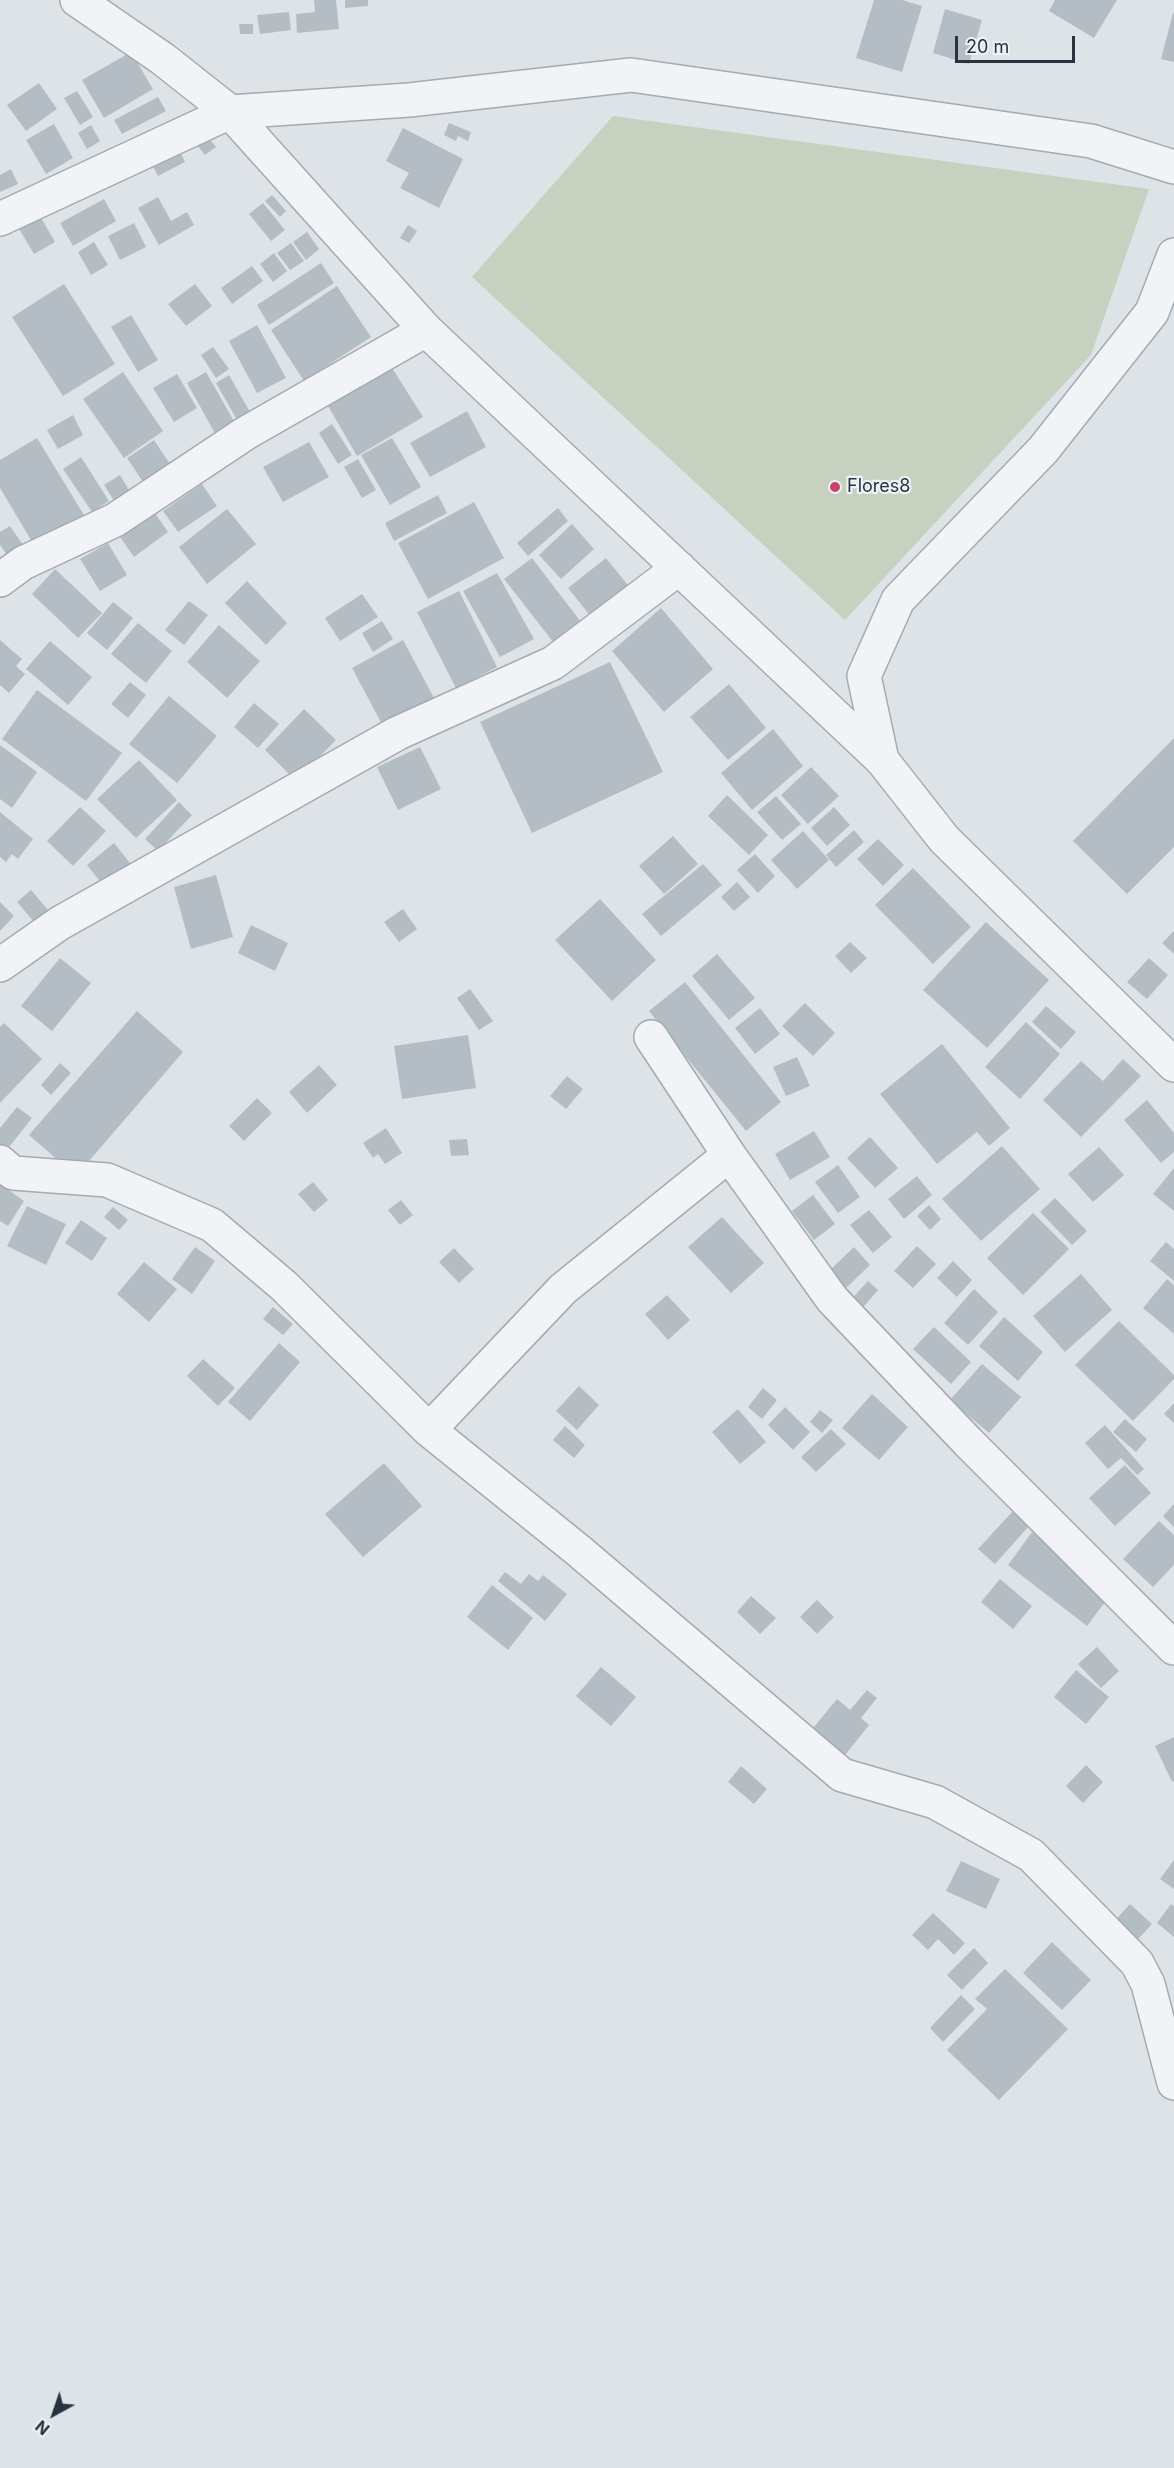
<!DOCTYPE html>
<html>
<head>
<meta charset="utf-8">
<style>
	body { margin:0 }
	#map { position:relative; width:1174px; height:2468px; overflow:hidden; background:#dee3e7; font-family:Inter,sans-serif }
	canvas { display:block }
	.north { position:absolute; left:24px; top:2384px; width:60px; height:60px; -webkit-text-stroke:4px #edf2f5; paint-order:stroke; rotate:220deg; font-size:16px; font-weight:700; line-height:24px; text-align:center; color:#27333e }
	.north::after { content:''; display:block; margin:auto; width:21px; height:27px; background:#27333e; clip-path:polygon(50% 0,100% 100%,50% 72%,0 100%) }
	.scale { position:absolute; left:955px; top:36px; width:120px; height:27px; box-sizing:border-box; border:3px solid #27333e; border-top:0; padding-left:8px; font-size:18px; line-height:21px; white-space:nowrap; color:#27333e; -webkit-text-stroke:4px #edf2f5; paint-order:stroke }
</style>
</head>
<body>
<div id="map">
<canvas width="1174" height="2468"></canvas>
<div class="north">N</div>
<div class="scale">20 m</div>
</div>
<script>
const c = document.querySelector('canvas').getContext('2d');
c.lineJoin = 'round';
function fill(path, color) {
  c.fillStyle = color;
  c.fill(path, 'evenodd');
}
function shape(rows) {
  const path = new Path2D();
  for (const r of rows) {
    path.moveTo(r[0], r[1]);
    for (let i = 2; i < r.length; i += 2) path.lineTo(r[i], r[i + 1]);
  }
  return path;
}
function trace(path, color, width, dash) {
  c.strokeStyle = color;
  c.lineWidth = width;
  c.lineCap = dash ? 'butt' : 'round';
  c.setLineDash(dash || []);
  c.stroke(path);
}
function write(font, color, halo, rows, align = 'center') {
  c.font = font + ' Inter,sans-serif';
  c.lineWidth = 4.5;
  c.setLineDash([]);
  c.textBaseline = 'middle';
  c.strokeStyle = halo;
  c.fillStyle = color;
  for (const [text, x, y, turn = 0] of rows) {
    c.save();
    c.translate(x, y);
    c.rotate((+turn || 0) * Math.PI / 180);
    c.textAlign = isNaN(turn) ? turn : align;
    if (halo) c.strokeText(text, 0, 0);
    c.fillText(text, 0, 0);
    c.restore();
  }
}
fill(shape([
	[613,116,1149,189,1091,355,845,620,472,277]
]), '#c6d1bf');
fill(shape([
	[314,0,336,0,339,29,297,33,296,14,315,12],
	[345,0,368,0,368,6,345,8],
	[874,0,902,0,922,6,902,72,856,58],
	[1055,0,1117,0,1094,38,1049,11],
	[945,9,982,20,969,64,933,53],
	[289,12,291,30,260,34,257,15],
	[1173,13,1174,14,1174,62,1161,59],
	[239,24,253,24,253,34,240,34],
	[131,52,153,89,104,118,82,80],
	[39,83,57,109,26,131,7,105],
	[77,91,93,117,80,125,64,98],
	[158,97,166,111,122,134,114,120],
	[449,123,471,132,468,141,458,136,456,141,444,135],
	[54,124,73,158,46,174,26,140],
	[91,125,100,141,87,149,78,133],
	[403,128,463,159,439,208,400,188,409,173,386,161],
	[203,131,216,147,205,155,192,139],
	[179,149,185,162,158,176,151,163],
	[11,169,18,184,0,192,0,175],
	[272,195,286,211,280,217,265,201],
	[158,197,171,221,187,212,194,225,159,245,138,208],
	[104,199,116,221,73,246,60,223],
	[263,203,285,230,271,241,249,214],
	[36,209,55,242,34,254,15,222],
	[134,223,146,247,120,260,108,236],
	[408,225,417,231,409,243,400,238],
	[307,232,319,249,306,260,293,242],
	[94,242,108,265,91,275,78,252],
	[291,243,304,261,290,270,277,253],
	[274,253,287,271,273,282,260,264],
	[321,263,334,283,269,325,257,305],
	[252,266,263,281,232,304,221,288],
	[64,284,115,364,63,396,12,317],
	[195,284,212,306,186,326,168,304],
	[337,286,371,337,304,381,271,330],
	[131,315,158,360,138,372,111,327],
	[257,325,286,378,257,393,229,341],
	[213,347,229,369,216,378,201,355],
	[392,368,423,417,357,456,328,406],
	[123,372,163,431,124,458,83,399],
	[206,372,235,423,216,435,187,383],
	[177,374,197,408,174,422,153,388],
	[229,375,250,412,237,420,216,383],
	[467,411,486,447,430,477,410,443],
	[73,415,83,435,58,449,47,430],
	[332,424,352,455,338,464,319,433],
	[37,438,84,515,34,545,0,488,0,460],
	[392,438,421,487,390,505,361,455],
	[154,440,170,464,143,482,127,458],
	[309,442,329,477,283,502,263,467],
	[81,457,109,501,92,512,63,469],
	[358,459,376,490,362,498,344,467],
	[120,475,133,497,118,507,104,485],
	[202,484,217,506,178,532,163,511],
	[438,495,447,513,394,541,385,523],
	[474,502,504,558,428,599,398,543],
	[558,508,568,521,528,556,517,543],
	[227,509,256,544,207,584,179,547],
	[153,510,168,532,134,557,118,534],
	[572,524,594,549,561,579,539,555],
	[10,526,25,548,9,558,0,545,0,532],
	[108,543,127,575,100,591,80,559],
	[532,558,581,622,554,643,504,579],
	[606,558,631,589,592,618,568,588],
	[55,569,102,613,78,638,32,594],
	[497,573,534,639,500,657,463,591],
	[247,581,287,623,266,645,225,603],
	[459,591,497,667,456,688,417,612],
	[362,594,378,617,340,641,325,618],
	[189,601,208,615,184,645,165,630],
	[113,602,133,618,107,650,87,633],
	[661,608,713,669,664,712,612,651],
	[382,621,393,639,373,652,362,633],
	[138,623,172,651,146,683,111,654],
	[219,625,260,661,227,698,187,662],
	[0,640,22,659,16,666,25,674,9,693,0,685],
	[403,640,434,698,383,726,352,668],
	[50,641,92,677,68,705,26,669],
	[610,662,663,772,532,833,480,722],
	[130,682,146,695,128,718,111,704],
	[729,684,766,728,728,760,690,717],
	[37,690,122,753,86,801,2,739],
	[169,696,217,736,177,783,129,744],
	[254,703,279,724,258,748,234,727],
	[304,709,336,740,296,781,265,750],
	[773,729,803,766,752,810,721,773],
	[1174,738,1174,847,1127,894,1073,841],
	[0,745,37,772,12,808,0,799],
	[420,747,441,789,398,810,377,767],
	[139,760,177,800,136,838,97,799],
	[811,767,839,796,808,824,781,795],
	[727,795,768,835,749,855,708,816],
	[776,796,801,824,782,840,757,812],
	[179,802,192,815,158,851,145,839],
	[80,807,106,831,73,866,47,841],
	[834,807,850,825,827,846,811,828],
	[0,812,33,839,18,859,12,854,6,862,0,857],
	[854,830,864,842,836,867,826,855],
	[803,831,829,860,797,889,771,860],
	[673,836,698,864,664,894,639,866],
	[878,839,904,865,883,886,857,859],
	[114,843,130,863,103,885,87,865],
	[755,854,775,876,758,893,737,870],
	[703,864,722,885,661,936,642,914],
	[913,868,971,927,933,964,875,905],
	[216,875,233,937,191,949,174,887],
	[737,882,750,897,734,911,721,897],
	[31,890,49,911,35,923,17,902],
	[600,899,656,960,612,1001,555,940],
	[0,902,14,916,0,931],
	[403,909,417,929,399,942,384,922],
	[986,922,1049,980,987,1048,923,990],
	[251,925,288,943,275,971,238,953],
	[1174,931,1174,954,1162,943],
	[850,942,867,958,851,973,835,956],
	[717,954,755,998,729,1020,692,976],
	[60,958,91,983,52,1031,21,1006],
	[1149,958,1168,975,1147,999,1127,982],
	[685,982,781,1102,746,1131,649,1011],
	[470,989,493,1021,479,1030,457,998],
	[805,1003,835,1033,813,1056,782,1026],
	[1046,1006,1076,1032,1061,1049,1032,1022],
	[760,1008,780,1034,755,1054,735,1028],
	[137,1011,183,1052,76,1176,29,1135],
	[1026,1022,1060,1054,1020,1099,985,1067],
	[4,1023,42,1059,0,1103,0,1027],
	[468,1035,476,1088,402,1099,394,1046],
	[942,1044,1010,1128,989,1146,977,1132,937,1164,880,1094],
	[797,1057,810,1086,786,1096,773,1067],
	[1123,1059,1141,1076,1081,1137,1043,1100,1081,1061,1103,1081],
	[60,1063,71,1073,51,1095,41,1085],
	[319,1065,337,1085,307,1113,289,1092],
	[567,1076,583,1089,566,1109,550,1096],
	[257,1098,272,1113,244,1141,229,1126],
	[1147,1100,1174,1133,1174,1152,1161,1163,1124,1120],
	[17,1107,32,1118,2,1156,0,1154,0,1128],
	[386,1128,402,1153,385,1164,378,1154,373,1158,363,1143],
	[814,1131,830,1157,790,1180,775,1154],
	[870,1137,898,1168,875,1188,847,1158],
	[467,1139,469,1155,451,1156,449,1140],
	[1002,1146,1040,1189,981,1241,942,1199],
	[1099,1147,1124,1175,1093,1202,1068,1174],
	[838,1165,860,1197,838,1213,815,1182],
	[1174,1168,1174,1211,1153,1194],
	[917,1176,932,1195,904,1219,888,1199],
	[313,1182,328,1200,314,1212,298,1194],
	[0,1184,24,1201,8,1226,0,1221],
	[813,1195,835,1224,814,1240,792,1211],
	[1055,1198,1087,1231,1072,1245,1040,1212],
	[401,1200,413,1215,400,1225,388,1210],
	[929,1205,941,1219,930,1230,917,1216],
	[27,1206,66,1224,46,1265,7,1246],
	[113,1207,128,1220,119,1230,104,1217],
	[869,1210,892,1237,873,1253,850,1225],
	[1033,1213,1069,1249,1023,1295,987,1258],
	[722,1217,764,1263,731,1293,688,1247],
	[81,1220,107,1238,92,1261,65,1243],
	[1166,1242,1174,1249,1174,1281,1150,1261],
	[917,1246,936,1264,913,1288,894,1271],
	[195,1247,215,1261,192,1294,172,1279],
	[854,1247,870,1265,845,1289,828,1272],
	[454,1248,474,1269,459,1283,439,1262],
	[953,1261,972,1280,957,1297,937,1278],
	[144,1262,177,1289,149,1322,117,1294],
	[1081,1274,1112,1310,1065,1352,1033,1316],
	[1167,1279,1174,1285,1174,1334,1143,1308],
	[868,1281,878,1290,859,1312,848,1303],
	[974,1289,998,1312,968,1345,944,1323],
	[667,1295,690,1320,668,1340,645,1314],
	[273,1307,293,1324,283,1335,263,1319],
	[1004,1317,1043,1352,1018,1381,979,1346],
	[1119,1321,1174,1375,1174,1379,1133,1421,1075,1365],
	[934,1327,971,1362,951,1384,913,1349],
	[279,1343,300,1362,250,1421,228,1402],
	[203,1359,235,1388,218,1406,187,1376],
	[982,1364,1021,1397,989,1433,950,1400],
	[579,1386,599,1405,577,1430,556,1411],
	[763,1388,777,1400,762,1419,748,1407],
	[872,1394,908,1427,879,1460,842,1428],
	[1174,1403,1174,1423,1164,1414],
	[785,1407,810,1432,793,1450,768,1425],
	[738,1409,766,1442,740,1464,712,1432],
	[820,1410,833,1420,822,1433,810,1422],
	[1125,1419,1147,1439,1136,1452,1113,1432],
	[1105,1425,1144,1469,1137,1475,1121,1458,1108,1469,1085,1443],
	[565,1426,585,1445,574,1458,553,1440],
	[831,1429,846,1444,816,1472,801,1457],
	[384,1463,422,1506,363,1557,325,1514],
	[1125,1465,1151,1493,1115,1526,1089,1498],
	[1174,1504,1174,1527,1163,1516],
	[1013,1511,1029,1526,995,1564,978,1549],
	[1159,1521,1174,1535,1174,1565,1153,1587,1123,1559],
	[1032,1532,1111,1594,1087,1626,1008,1565],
	[505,1572,521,1584,529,1574,538,1581,543,1575,567,1594,545,1621,498,1581],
	[1000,1579,1032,1606,1013,1629,981,1602],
	[492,1585,533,1618,508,1650,467,1617],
	[751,1596,776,1618,760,1634,737,1612],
	[817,1600,834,1617,817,1634,800,1617],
	[1097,1647,1119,1671,1101,1688,1078,1664],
	[601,1667,636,1697,611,1726,576,1696],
	[1076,1670,1109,1697,1086,1724,1054,1697],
	[867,1690,877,1698,861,1718,869,1725,842,1759,809,1733,837,1699,850,1710],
	[1174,1737,1174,1781,1172,1782,1155,1746],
	[1086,1765,1103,1782,1083,1803,1066,1786],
	[741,1766,767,1789,754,1804,728,1782],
	[1174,1860,1174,1889,1160,1879],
	[961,1861,1000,1879,986,1909,946,1891],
	[1130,1904,1152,1924,1130,1948,1108,1928],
	[1171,1904,1174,1906,1174,1937,1157,1923],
	[933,1913,965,1943,954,1955,938,1939,928,1950,912,1935],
	[1052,1942,1091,1980,1062,2010,1023,1973],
	[974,1948,988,1963,962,1990,947,1975],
	[1005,1969,1068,2029,999,2100,947,2050,987,2009,975,1999],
	[961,1995,975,2009,943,2042,930,2028]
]), '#b5bdc4');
const minor = shape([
	[77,0,163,59,230,112,426,330,882,760],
	[0,219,230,112,409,100,631,75,1091,141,1174,167],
	[0,580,23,563,115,520,246,433,426,330],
	[0,965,60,923,398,733,553,663,679,568],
	[729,1155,832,1299,968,1442,1174,1648],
	[0,1162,13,1173,107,1180,212,1225,284,1286,429,1430,579,1551,842,1775,935,1802,1031,1855,1137,1963,1148,1984,1174,2083],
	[429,1430,563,1289,729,1155,651,1037]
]);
const tertiary = shape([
	[1174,255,1152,312,1043,450,898,600,864,676,882,760,944,839,1174,1065]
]);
trace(minor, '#a3abb1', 36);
trace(tertiary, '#a3abb1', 36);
trace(minor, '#f1f3f6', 33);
trace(tertiary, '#f1f3f6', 33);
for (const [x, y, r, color] of [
	[835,487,6,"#cd426c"]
]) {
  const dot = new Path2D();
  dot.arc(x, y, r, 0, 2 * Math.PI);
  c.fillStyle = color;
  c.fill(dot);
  trace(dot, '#edf2f5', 2);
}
write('18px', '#27333e', '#edf2f5', [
	["Flores8",847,487]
], 'left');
</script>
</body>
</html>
